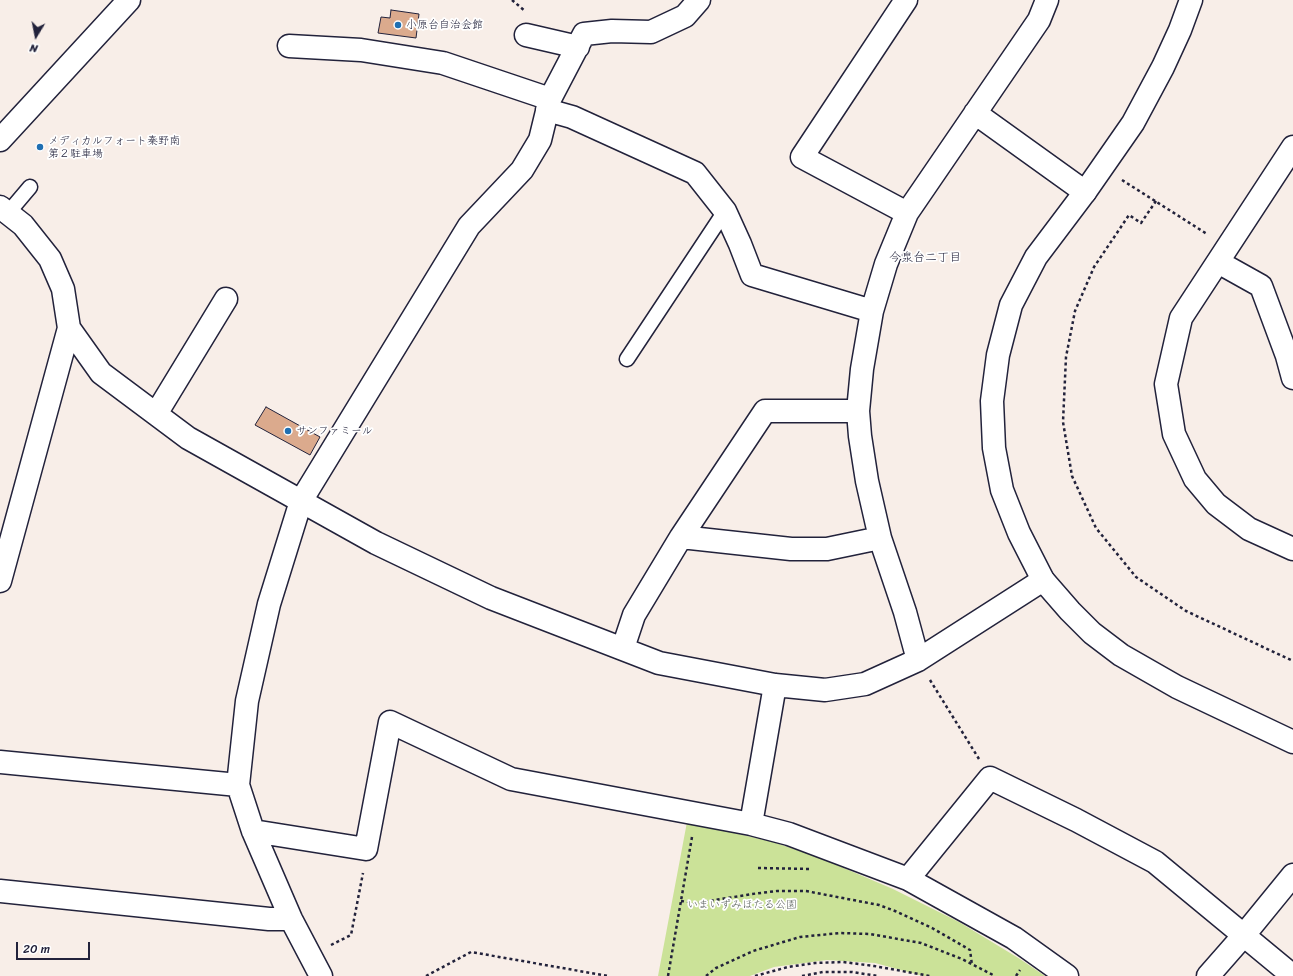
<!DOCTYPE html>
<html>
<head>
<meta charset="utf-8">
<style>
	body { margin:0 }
	#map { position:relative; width:1293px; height:976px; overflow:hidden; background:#f8eee8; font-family:Sriracha,sans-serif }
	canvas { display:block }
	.north { position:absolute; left:16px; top:16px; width:40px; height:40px; -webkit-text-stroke:3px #fff; paint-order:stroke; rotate:190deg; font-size:11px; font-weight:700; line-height:16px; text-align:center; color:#22223b }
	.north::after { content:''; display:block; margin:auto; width:14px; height:18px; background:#22223b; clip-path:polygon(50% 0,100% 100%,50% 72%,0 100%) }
	.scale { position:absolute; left:16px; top:942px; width:74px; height:18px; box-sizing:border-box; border:2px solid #22223b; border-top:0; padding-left:5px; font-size:12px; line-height:14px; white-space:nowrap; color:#22223b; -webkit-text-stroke:3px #fff; paint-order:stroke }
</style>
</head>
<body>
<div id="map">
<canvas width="1293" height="976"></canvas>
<div class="north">N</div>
<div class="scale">20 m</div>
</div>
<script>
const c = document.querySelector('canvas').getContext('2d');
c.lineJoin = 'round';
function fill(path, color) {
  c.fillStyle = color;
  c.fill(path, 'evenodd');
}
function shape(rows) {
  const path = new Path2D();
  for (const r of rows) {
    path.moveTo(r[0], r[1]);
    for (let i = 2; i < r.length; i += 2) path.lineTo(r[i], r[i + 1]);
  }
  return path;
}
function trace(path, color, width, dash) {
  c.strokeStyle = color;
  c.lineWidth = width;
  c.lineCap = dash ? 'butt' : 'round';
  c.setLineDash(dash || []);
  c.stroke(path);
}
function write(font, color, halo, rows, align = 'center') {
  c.font = font + ' Sriracha,"Klee One",sans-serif';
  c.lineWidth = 3.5;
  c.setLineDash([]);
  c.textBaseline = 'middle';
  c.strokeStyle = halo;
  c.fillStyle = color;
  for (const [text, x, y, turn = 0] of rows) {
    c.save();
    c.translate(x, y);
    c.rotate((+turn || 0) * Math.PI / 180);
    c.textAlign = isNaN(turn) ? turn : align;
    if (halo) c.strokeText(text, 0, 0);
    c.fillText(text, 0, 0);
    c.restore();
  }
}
fill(shape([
	[687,822,773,842,818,857,893,889,959,922,1020,959,1045,976,923,976,875,963,827,960,774,967,750,976,658,976]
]), '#cbe298');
const building = shape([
	[391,10,419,14,416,38,378,33,381,17,390,18,391,10],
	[266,407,320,437,310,455,255,425,266,407]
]);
fill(building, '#dbaa8d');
trace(building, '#22223b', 1);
const lane = shape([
	[8,213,30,187],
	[627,359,725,211]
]);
const street = shape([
	[906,0,802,157,907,213],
	[526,35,578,47],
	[289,46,361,50,443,63,550,99],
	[547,110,572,117,695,173,725,211,740,244,752,275,872,311],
	[975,113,1085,192],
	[0,140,129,0],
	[1293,147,1181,318,1166,384,1174,434,1195,479,1216,504,1249,529,1293,549],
	[0,207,23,225,50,259,63,289,69,328,101,373,188,438,376,543,491,598,659,663,775,685,825,690,865,684,918,660,1043,580],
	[1218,262,1261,286,1287,356,1293,378],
	[156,414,226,299],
	[681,537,791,549,827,549,880,538],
	[0,581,69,328],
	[623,648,634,615,681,537,765,411,858,411],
	[918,660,905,612,880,538,867,481,860,436,858,411,862,369,872,311,886,264,907,213,1039,20,1047,0],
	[0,762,238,785],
	[751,824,775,685],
	[253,831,366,849,390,722,511,779,751,824,789,834,908,879,1014,938,1067,976],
	[908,879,990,778,1076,820,1155,862,1293,976],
	[0,891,269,919,291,919],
	[321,976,291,919,253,831,238,785,247,701,269,604,301,501,469,226,522,170,540,140,550,99,584,34,612,31,651,32,685,16,699,0],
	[1208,976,1244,935,1293,875]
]);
const secondary = shape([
	[1191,0,1180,30,1163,67,1133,123,1085,192,1036,257,1011,305,998,355,992,401,994,448,1002,490,1019,533,1043,580,1070,611,1092,633,1121,655,1177,687,1293,742]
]);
trace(lane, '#22223b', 17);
trace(street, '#22223b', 25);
trace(secondary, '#22223b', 25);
trace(shape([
	[512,0,525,11],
	[1122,180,1207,234],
	[1156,201,1141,223,1129,215,1094,267,1075,311,1066,357,1063,422,1072,476,1096,528,1136,577,1186,611,1293,661],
	[930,680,979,759],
	[758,868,811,869],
	[681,901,697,903,752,894,777,891,806,891,879,905,895,911,932,928,970,950,972,965],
	[331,945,351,935,363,873],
	[426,976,471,952,608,976],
	[668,976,692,837],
	[706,976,716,968,753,951,800,937,840,933,870,934,921,943,962,959,995,976],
	[755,976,788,967,815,963,843,962,874,966,930,976],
	[802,976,823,972,852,972,878,976],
	[1016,976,1020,970]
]), '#22223b', 2.5, [3, 3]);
trace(lane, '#fff', 14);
trace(street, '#fff', 22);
trace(secondary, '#fff', 22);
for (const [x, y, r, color] of [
	[398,25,4,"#1f6fb2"],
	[40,147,4,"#1f6fb2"],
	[288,431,4,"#1f6fb2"]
]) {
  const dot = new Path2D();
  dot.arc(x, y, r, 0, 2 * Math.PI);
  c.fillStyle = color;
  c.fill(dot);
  trace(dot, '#fff', 1.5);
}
write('11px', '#22223b', '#fff', [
	["小原台自治会館",406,25],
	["メディカルフォート秦野南",48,141],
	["第２駐車場",48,154],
	["サンファミール",296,431]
], 'left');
write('11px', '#555c57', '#fff', [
	["いまいずみほたる公園",742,905]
]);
write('12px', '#22223b', '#fff', [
	["今泉台二丁目",925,258]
]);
</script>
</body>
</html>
